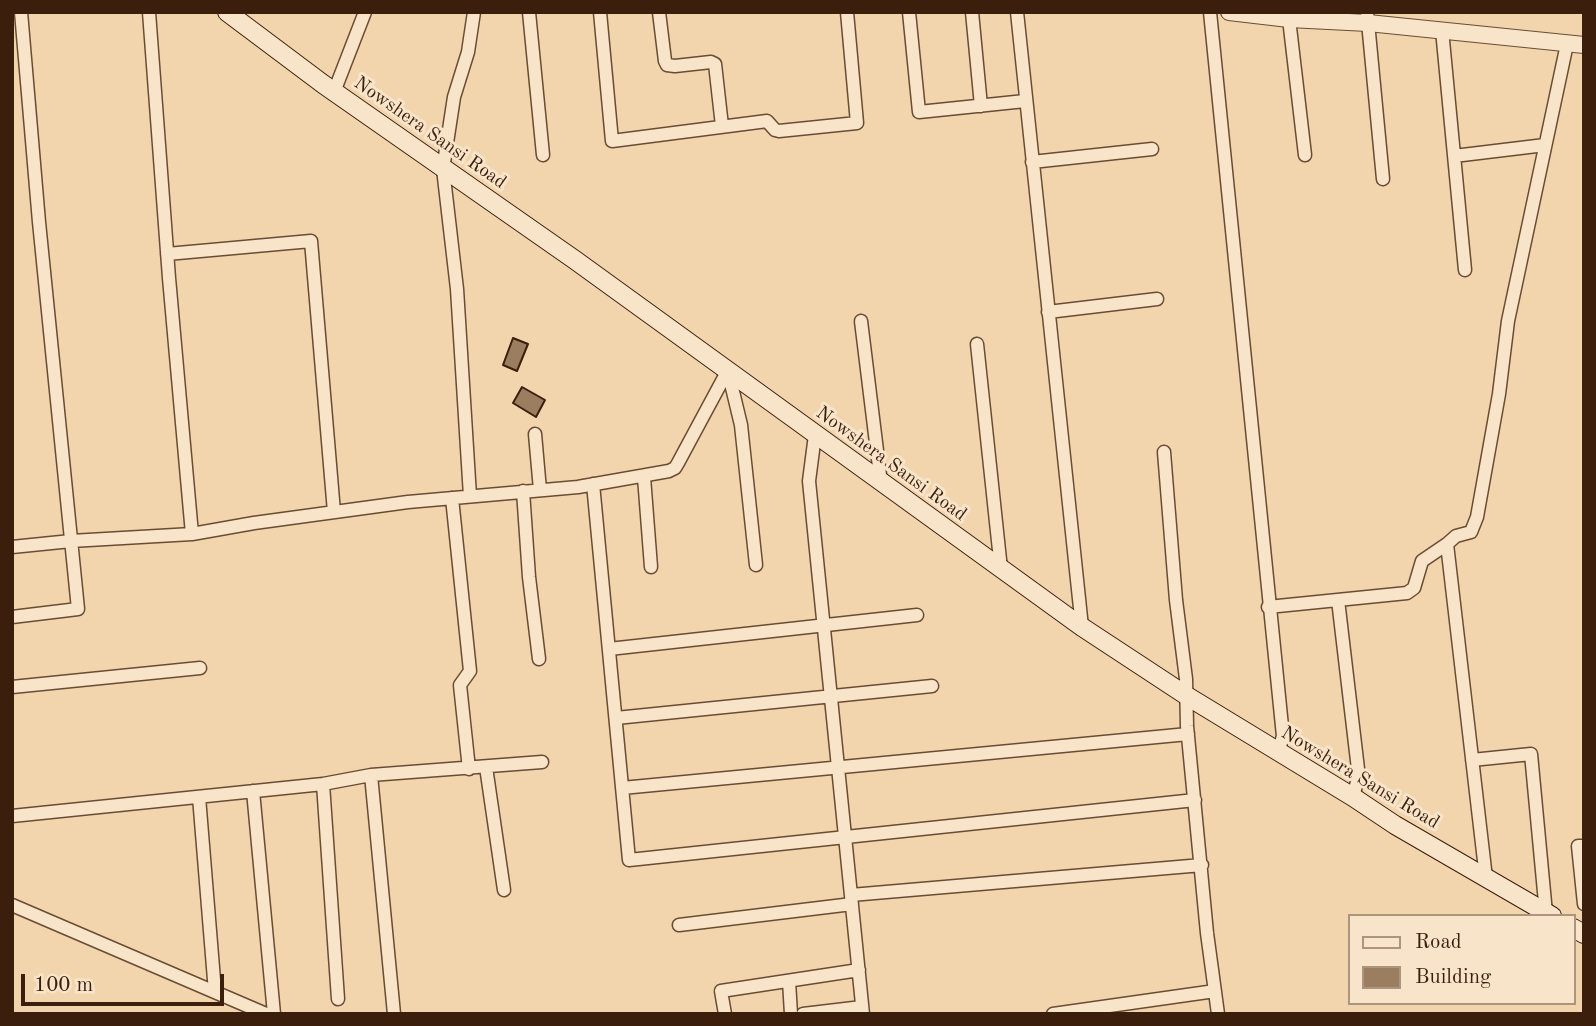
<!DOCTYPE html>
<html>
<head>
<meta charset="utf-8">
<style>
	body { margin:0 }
	#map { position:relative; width:1596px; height:1026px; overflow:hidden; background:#f2d5ac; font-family:"Old Standard TT",serif }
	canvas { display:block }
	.frame { position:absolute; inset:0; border:14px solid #3c1e0d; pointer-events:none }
	.legend { position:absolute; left:1348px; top:914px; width:228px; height:91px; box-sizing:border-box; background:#f7e4c9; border:2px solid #ac957e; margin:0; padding:9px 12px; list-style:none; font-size:21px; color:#3c1e0d }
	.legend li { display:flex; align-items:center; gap:14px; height:35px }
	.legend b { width:35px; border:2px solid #ac957e }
	.scale { position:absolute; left:21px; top:974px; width:203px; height:32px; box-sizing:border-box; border:4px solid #3c1e0d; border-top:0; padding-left:9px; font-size:21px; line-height:24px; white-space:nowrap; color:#3c1e0d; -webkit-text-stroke:5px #f7e4c9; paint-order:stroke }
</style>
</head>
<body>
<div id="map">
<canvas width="1596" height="1026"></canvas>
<div class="frame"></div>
<ul class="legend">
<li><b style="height:9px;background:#f7e4c9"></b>Road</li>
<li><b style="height:19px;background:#9b7d60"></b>Building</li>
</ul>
<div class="scale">100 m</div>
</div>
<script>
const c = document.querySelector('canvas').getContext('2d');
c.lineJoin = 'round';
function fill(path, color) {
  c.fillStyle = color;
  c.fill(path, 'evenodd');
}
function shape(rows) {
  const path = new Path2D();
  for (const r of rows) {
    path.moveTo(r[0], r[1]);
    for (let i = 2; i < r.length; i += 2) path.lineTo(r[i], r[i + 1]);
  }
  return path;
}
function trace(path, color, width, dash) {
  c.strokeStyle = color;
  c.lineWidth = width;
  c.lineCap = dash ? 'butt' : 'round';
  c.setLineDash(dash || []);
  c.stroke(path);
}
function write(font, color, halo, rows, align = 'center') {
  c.font = font + ' "Old Standard TT",serif';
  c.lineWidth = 6;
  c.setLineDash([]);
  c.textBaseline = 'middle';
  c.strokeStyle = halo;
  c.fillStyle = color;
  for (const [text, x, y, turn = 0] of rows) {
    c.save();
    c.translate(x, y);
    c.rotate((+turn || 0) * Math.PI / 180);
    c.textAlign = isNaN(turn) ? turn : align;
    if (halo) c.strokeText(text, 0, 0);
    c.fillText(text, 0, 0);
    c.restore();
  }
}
const building = shape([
	[513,338,528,344,517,371,503,365,513,338],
	[522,387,545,400,536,417,513,403,522,387]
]);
fill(building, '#9b7d60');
trace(building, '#3c1e0d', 2);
const minor = shape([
	[149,12,169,278,192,534],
	[529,12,543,155],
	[600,12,612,141,767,121,775,130,779,131,857,123,847,12],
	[659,12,665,61,667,65,675,66,711,62,715,64,722,126],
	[909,12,919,112,1025,101],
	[972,12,981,106],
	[1017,12,1082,627],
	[1210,12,1283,736,1278,753],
	[1367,12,1383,179],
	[1289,19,1305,155],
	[1442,30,1465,270],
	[334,92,365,12],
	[1454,156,1545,145],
	[1032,162,1152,149],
	[167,254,311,241,334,512],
	[1048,312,1157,299],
	[861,321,881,483],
	[977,344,1001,569],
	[728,371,741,425,756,565],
	[535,434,540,490],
	[815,435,809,481,863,1014],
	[1164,452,1176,600,1186,679,1187,726,1207,933,1218,1014],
	[644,477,651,567],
	[593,484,629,860,1195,800],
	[523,491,529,577,539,659],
	[470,496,457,289,443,169,454,97,468,52,474,12],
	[452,498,470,671,460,685,469,769],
	[12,547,71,541,192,534,254,523,408,502,578,487,669,471,675,468,678,463,728,370],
	[1338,600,1358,769,1358,778,1353,797],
	[1268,607,1407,593,1414,588,1422,561,1447,544],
	[12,617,78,609,39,222,21,12],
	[609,649,917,615],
	[12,687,200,668],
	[616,718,932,686],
	[1472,760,1531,754,1546,913],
	[486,767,504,890],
	[371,775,394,1014],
	[323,784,338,999],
	[622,788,1188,734],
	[253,791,274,1014],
	[199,797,215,992],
	[12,816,323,784,371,775,542,762],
	[1584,846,1578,846,1584,904],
	[1486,878,1447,544,1456,536,1471,532,1477,517,1499,394,1508,321,1567,44],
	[851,895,1202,865],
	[12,905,266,1014],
	[679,925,852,904],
	[789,981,791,1014],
	[725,1014,721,991,859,970],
	[803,1014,862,1007],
	[1053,1014,1215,991]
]);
const tertiary = shape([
	[1229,12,1289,19,1368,23,1584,45]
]);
const secondary = shape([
	[227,12,323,84,575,260,1082,627,1187,696,1353,797,1395,825,1552,916],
	[1573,928,1584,934]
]);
trace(minor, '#6a4c35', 15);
trace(tertiary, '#6a4c35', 18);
trace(secondary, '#3c1e0d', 20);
trace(minor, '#f7e4c9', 12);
trace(tertiary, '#f7e4c9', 16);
trace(secondary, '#f7e4c9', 18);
write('19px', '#3c1e0d', '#f7e4c9', [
	["Nowshera Sansi Road",430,133,35],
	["Nowshera Sansi Road",891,464,36],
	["Nowshera Sansi Road",1360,778,31]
]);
</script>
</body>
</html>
